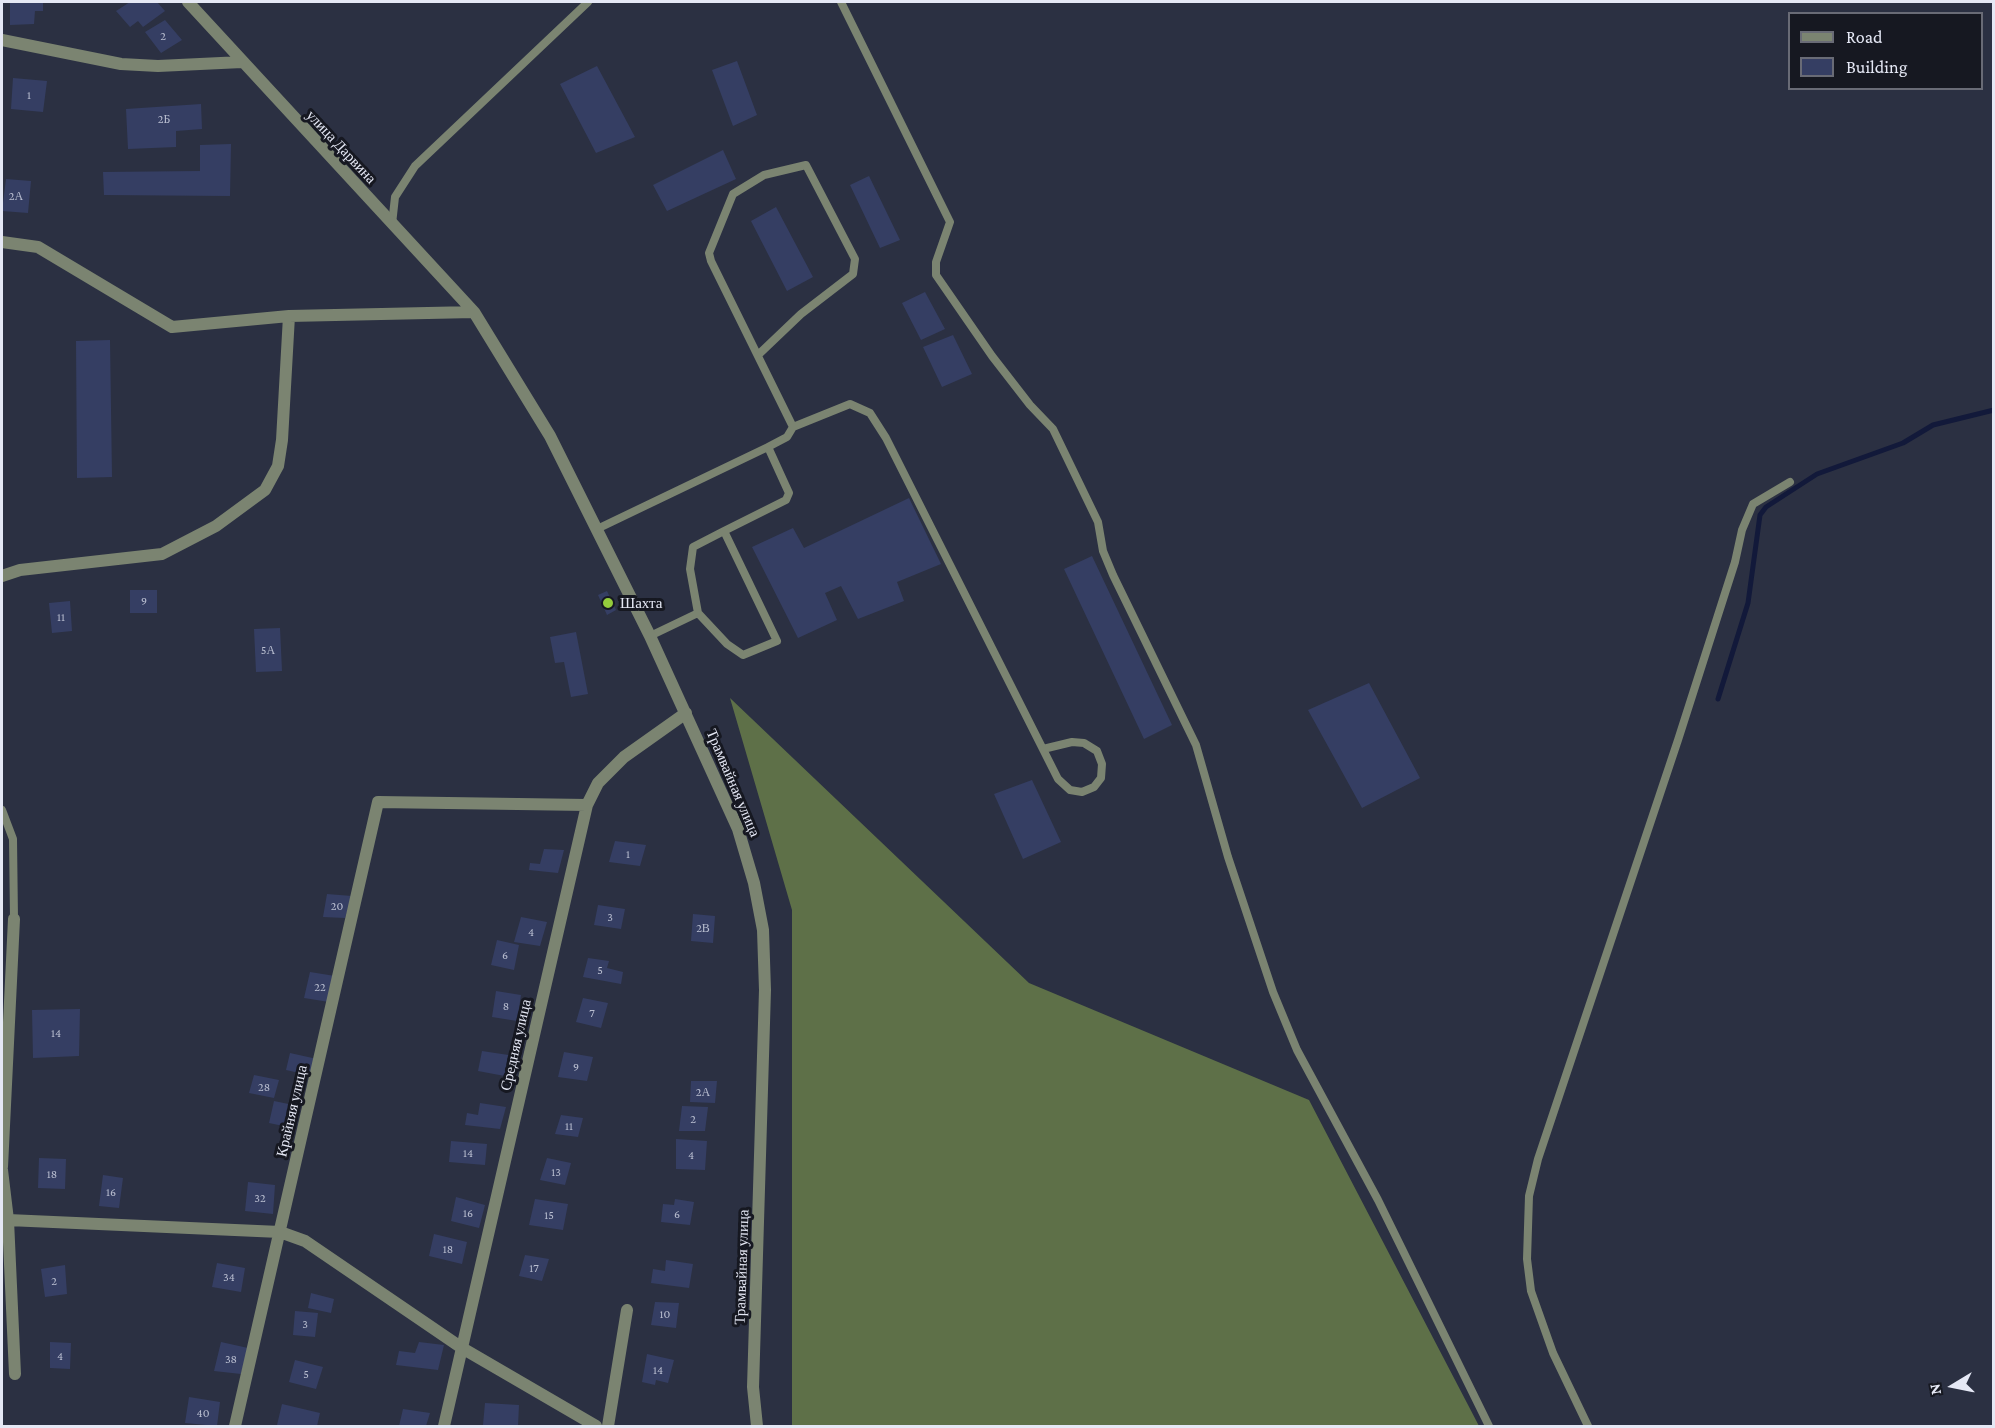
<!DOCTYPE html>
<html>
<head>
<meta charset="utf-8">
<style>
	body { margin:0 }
	#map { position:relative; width:1995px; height:1428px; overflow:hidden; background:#2b3042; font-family:"Crimson Pro",serif }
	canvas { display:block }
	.frame { position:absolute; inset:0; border:3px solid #e5e8f5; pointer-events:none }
	.legend { position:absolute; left:1788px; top:12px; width:195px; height:78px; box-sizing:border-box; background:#161821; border:2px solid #696b76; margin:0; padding:8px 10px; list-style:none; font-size:18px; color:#e5e8f5 }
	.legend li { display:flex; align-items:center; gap:12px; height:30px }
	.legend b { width:30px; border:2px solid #696b76 }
	.north { position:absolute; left:1923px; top:1356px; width:60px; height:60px; -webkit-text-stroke:4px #161821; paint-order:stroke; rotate:260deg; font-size:16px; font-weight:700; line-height:24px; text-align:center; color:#e5e8f5 }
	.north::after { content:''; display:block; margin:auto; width:21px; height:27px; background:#e5e8f5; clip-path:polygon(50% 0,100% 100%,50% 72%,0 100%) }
</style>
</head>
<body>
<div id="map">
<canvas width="1995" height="1428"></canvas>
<div class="frame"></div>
<ul class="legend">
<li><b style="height:8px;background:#7b8471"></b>Road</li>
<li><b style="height:16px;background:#353e63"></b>Building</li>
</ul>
<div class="north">N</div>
</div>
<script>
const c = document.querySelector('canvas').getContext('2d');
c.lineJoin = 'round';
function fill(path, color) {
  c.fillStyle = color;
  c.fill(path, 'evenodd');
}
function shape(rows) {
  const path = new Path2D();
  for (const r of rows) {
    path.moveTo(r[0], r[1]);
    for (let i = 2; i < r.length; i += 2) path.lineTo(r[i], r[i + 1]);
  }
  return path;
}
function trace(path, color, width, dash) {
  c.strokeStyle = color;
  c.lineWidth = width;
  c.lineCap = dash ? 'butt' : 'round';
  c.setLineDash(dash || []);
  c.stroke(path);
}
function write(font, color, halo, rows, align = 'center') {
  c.font = font + ' "Crimson Pro",serif';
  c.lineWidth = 6;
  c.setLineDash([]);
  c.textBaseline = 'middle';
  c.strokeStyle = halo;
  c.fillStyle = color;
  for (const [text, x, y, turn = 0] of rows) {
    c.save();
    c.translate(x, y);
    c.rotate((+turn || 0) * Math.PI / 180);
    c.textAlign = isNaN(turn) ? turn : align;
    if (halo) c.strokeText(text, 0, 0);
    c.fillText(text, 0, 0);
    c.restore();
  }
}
fill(shape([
	[730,698,1029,983,1309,1100,1479,1426,792,1426,792,910]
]), '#5e7048');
trace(shape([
	[1718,699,1748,603,1760,515,1766,507,1817,474,1903,443,1933,425,1994,410]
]), '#12193a', 5);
fill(shape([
	[10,2,43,2,43,11,35,11,34,24,10,25],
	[130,2,157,2,165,11,143,27,138,21,130,27,116,11],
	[165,20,182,40,161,53,145,32],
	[737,61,757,115,733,126,712,70],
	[597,66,635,137,596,153,560,84],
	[13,78,47,81,43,112,11,109],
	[201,104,202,129,176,131,176,147,128,149,126,109],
	[231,144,230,196,104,195,103,172,200,171,200,145],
	[723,150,736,179,667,211,653,185],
	[869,176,900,240,880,248,850,185],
	[6,179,31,181,28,213,2,211],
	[776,207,813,277,787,291,751,221],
	[925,292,945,329,921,340,902,303],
	[953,335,972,374,942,387,923,347],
	[110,340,112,477,77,478,76,341],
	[909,498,941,564,897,582,904,601,858,619,841,586,825,593,837,620,798,638,752,547,793,528,804,548],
	[1092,556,1172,725,1144,739,1064,569],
	[130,590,157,590,157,613,130,613],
	[607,591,616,610,607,615,598,595],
	[70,601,72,631,52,633,49,603],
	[280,628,282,671,256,672,254,629],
	[576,632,588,694,571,697,564,662,555,663,550,637],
	[1369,683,1420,778,1362,808,1308,710],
	[1032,780,1061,842,1023,859,994,794],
	[615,841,646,845,640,866,609,862],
	[544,849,564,850,558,873,529,870,530,863,540,864],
	[327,894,352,896,345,918,323,917],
	[598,905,625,909,621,929,594,925],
	[693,914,715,916,713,943,691,941],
	[521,917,547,922,540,946,514,942],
	[497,940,519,945,514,970,491,965],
	[588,958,609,961,607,968,623,972,621,984,583,977],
	[310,972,335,976,329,1002,304,998],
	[496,991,521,995,517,1021,492,1017],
	[583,998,608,1003,601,1028,576,1022],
	[80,1009,79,1056,33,1058,32,1010],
	[482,1051,515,1056,510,1077,478,1071],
	[564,1052,593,1057,587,1081,558,1077],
	[290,1053,317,1059,313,1076,286,1070],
	[254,1075,279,1080,274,1098,249,1093],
	[691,1081,717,1081,715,1103,690,1102],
	[274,1101,298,1106,293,1128,269,1123],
	[480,1103,506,1107,500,1129,465,1125,467,1113,478,1115],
	[682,1106,708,1107,705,1131,679,1131],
	[561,1115,583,1118,578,1137,555,1134],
	[676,1139,707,1141,705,1170,676,1169],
	[451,1141,487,1144,485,1165,449,1162],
	[39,1158,66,1159,65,1189,38,1188],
	[547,1158,571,1163,565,1185,540,1180],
	[103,1175,123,1178,119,1208,99,1206],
	[248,1182,275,1185,273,1214,245,1211],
	[456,1197,485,1205,479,1228,451,1221],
	[535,1199,568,1204,563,1230,529,1225],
	[675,1199,694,1202,690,1225,661,1222,663,1204,674,1205],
	[434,1234,467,1242,462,1264,429,1256],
	[525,1255,549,1259,542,1281,519,1276],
	[666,1260,693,1264,689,1288,651,1283,653,1269,665,1271],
	[217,1263,245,1268,241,1292,212,1287],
	[65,1265,67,1294,45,1297,41,1269],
	[311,1293,334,1299,331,1313,308,1308],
	[655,1302,679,1303,676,1328,651,1325],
	[295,1311,318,1313,315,1337,293,1335],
	[50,1342,71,1343,70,1369,50,1368],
	[221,1342,248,1348,241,1374,214,1371],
	[419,1342,444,1345,438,1370,396,1365,399,1351,415,1353],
	[647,1354,674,1360,668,1383,656,1380,655,1385,642,1382],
	[295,1360,323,1367,316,1389,289,1382],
	[189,1397,220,1402,217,1426,185,1423],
	[485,1403,519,1405,518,1426,483,1425],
	[282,1404,320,1413,317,1426,277,1425],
	[403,1409,430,1413,426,1426,399,1426]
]), '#353e63');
trace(shape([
	[841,2,950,222,936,262,936,275,992,356,1030,405,1053,429,1098,522,1103,551,1113,575,1196,745,1228,857,1273,992,1297,1050,1378,1200,1489,1426],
	[392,224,395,197,415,166,588,2],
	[793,427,850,404,870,413,886,438,1058,779,1070,790,1082,792,1094,787,1101,778,1102,764,1097,751,1084,743,1072,742,1043,749],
	[597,529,768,447],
	[724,531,786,500,789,493,768,447,787,437,793,427,711,261,709,253,733,194,764,175,806,165,855,259,853,274,801,314,758,355],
	[650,636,698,613,727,644,743,655,777,641,724,531,693,547,690,569,698,613],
	[2,810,13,839,14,919],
	[1588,1426,1553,1353,1531,1291,1527,1259,1529,1196,1538,1159,1678,740,1735,562,1742,530,1753,504,1790,482]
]), '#7b8471', 8);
trace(shape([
	[188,2,474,312,550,436,650,636,738,829,754,883,763,930,765,990,753,1387,757,1426],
	[2,40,121,64,158,66,242,62],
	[2,242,38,247,172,327,289,316,474,312],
	[2,576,20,570,162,554,216,526,265,490,278,466,282,440,289,316],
	[2,1167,14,919],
	[2,1170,8,1220,15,1374],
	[8,1220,280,1232,305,1241,462,1348,596,1426],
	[235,1426,378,802,587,805],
	[444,1426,587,805,598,783,624,757,686,713],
	[608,1426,627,1310]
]), '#7b8471', 12);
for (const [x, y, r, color] of [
	[608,603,6,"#94cc3c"]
]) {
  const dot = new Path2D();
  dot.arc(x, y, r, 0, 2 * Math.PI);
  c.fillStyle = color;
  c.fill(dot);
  trace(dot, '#161821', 2);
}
write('12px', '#b9bed0', null, [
	["2",163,36],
	["1",29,95],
	["2Б",164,119],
	["2А",16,196],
	["9",144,601],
	["11",61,617],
	["5А",268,650],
	["1",628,854],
	["20",337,906],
	["3",610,917],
	["2В",703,928],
	["4",531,932],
	["6",505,955],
	["5",600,970],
	["22",320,987],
	["8",506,1006],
	["7",592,1013],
	["14",56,1033],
	["9",576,1067],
	["28",264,1087],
	["2А",703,1092],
	["2",693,1119],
	["11",569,1126],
	["14",468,1153],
	["4",691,1155],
	["13",556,1172],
	["18",52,1174],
	["16",111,1192],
	["32",260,1198],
	["16",468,1213],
	["6",677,1214],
	["15",549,1215],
	["18",448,1249],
	["17",534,1268],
	["34",229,1277],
	["2",54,1281],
	["10",665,1314],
	["3",305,1324],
	["4",60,1356],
	["38",231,1359],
	["14",658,1370],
	["5",306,1374],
	["40",203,1413]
]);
write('15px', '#e5e8f5', '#161821', [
	["улица Дарвина",341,147,47],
	["Трамвайная улица",733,783,67],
	["Средняя улица",516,1045,-77],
	["Крайняя улица",292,1111,-77],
	["Трамвайная улица",742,1267,-88]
]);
write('15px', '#e5e8f5', '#161821', [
	["Шахта",620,603]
], 'left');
</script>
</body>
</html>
